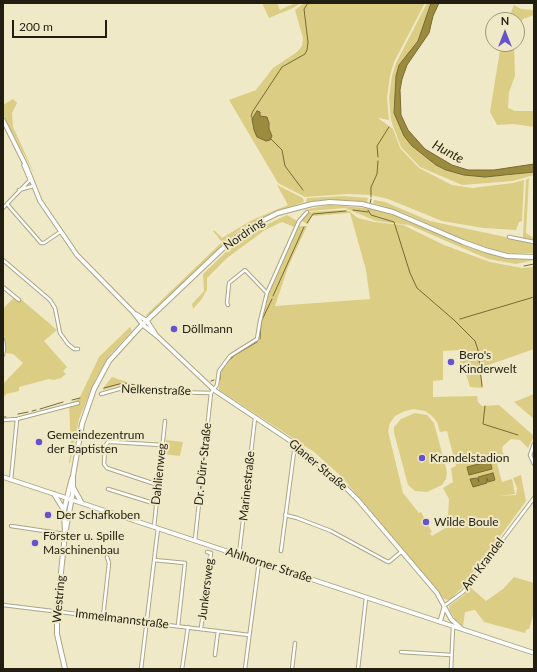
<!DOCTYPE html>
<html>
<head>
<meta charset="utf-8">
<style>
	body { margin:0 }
	#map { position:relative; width:537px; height:672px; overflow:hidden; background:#f0e9c7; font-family:Lato,sans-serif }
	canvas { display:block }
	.frame { position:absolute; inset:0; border:4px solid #211e11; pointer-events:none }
	.north { position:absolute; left:485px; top:12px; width:40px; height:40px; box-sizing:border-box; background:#f0e9c7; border:1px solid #9d987e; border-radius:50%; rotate:0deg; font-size:11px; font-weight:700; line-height:16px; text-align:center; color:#211e11 }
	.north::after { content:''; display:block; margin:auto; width:14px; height:18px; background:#6652cb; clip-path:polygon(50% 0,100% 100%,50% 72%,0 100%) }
	.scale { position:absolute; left:12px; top:20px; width:95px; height:18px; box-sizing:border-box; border:2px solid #211e11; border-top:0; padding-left:5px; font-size:12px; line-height:14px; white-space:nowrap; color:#211e11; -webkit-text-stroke:3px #f0e9c7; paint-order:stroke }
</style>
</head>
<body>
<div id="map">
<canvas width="537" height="672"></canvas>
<div class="frame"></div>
<div class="north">N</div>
<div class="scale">200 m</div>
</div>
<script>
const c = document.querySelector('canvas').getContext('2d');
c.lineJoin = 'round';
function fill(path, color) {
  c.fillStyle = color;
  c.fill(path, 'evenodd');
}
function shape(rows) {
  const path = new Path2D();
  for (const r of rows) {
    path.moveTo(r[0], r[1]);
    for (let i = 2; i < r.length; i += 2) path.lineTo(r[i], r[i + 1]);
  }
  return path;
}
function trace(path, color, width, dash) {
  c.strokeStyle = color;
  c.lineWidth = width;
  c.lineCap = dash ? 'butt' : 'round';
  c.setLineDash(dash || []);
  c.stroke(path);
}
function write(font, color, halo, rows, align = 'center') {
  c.font = font + ' Lato,sans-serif';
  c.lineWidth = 4;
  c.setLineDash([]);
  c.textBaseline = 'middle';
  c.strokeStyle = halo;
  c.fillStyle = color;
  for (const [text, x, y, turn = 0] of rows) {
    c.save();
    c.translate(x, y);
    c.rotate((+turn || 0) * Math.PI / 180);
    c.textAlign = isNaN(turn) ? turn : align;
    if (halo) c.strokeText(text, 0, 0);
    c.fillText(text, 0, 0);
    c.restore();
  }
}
fill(shape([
	[262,3,277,3,280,10,295,3,301,3,293,8,269,18],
	[304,3,425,3,394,62,390,76,387,98,389,120,378,118,393,129,400,148,419,168,452,185,472,188,513,183,524,180,522,221,519,222,516,230,483,228,442,221,388,199,371,195,348,194,305,197,278,183,229,100,256,90,273,68,297,52,302,46,303,38,295,10],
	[427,3,431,3,418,41,399,65,396,76,394,113,412,146,436,165,446,170,464,175,502,176,534,172,534,175,513,181,462,185,420,167,401,147,391,120,389,98,392,76,396,63],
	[514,5,521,9,534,10,534,15,523,19,517,26,517,20,508,20],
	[501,44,514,44,515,76,509,92,508,108,515,111,534,111,534,127,514,124,497,125,490,112],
	[13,99,17,103,12,113,13,127,35,175,3,115,3,105],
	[529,178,526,233,534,238,534,241,523,238,523,235,526,180],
	[277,185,303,198,304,202,271,213,238,231,149,315,145,316,222,242,213,231,214,230,222,238,252,220,288,205],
	[344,196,368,198,367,202,344,200,306,202,307,198],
	[374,200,385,202,430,221,534,243,534,253,508,253,474,244,402,212,373,203],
	[330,205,376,209,409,220,473,249,506,258,534,260,516,264,488,259,409,225,376,221,345,208,310,211,308,209],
	[341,210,349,211,358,218,374,222,403,225,444,245,490,262,522,268,534,267,534,349,480,368,483,388,470,387,466,374,460,374,460,350,443,351,443,380,433,381,433,397,477,396,478,402,482,406,499,405,534,436,528,448,520,440,511,439,503,446,502,451,506,457,496,460,502,482,512,479,515,494,500,496,516,495,517,488,513,478,521,475,526,501,462,588,449,600,444,599,342,477,314,452,219,390,220,372,230,357,260,339,261,320,268,295,298,226,307,226,288,267,275,306,370,299,366,270,350,213,312,216,308,224,301,221,308,212],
	[414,409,425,411,432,416,437,422,440,432,447,431,456,466,451,468,453,482,443,488,449,499,448,515,443,519,447,527,432,536,430,533,432,532,421,512,419,513,403,493,388,431,390,423,395,416,405,411],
	[287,215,297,221,294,227,282,222,265,230,227,258,207,278,207,290,201,300,193,309,192,304,204,291,203,274,225,253,253,231],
	[16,295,57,330,44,341,67,367,63,371,66,374,61,378,54,380,49,379,19,387,19,391,6,394,3,398,3,384,23,363,13,354,6,353,3,336,3,309],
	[130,327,132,331,109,356,95,380,79,419,70,463,69,463,71,450,69,403,79,399,99,357],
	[112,377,136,385,135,387,120,385,103,390,103,388],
	[534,394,534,419,514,402],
	[415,413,427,415,434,423,447,472,446,479,442,485,427,492,415,491,408,485,394,433,394,427,401,419],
	[166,440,183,442,180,456,163,454],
	[514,577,534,583,534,613,529,629,527,629,525,633,484,622,475,610,465,612,463,626,455,619,450,611,449,606,464,595,470,587,486,601,503,589]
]), '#dccd85');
const water = shape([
	[431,3,439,3,433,16,429,33,407,65,402,79,400,90,401,115,408,130,425,149,452,165,468,170,494,170,534,164,534,172,485,177,464,175,446,170,436,165,412,146,404,136,394,113,396,76,399,65,418,41,431,3],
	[257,111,260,112,260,116,267,117,269,123,269,129,272,136,270,140,266,141,257,137,254,130,252,119,257,111],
	[490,461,492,469,469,475,467,467,490,461],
	[493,473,495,480,488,482,487,478,487,483,473,487,470,479,477,478,479,482,478,477,493,473]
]);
fill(water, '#9a8b3f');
trace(water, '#766a31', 1);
trace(shape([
	[253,119,251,116,253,111,282,67,305,54,307,50,308,42,304,9,308,3],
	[270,138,282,150,285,166,303,190],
	[378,157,377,146,389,127],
	[371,197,371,187,377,174,378,161],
	[370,204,371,199],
	[353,210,368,212],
	[368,210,371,215,394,222,410,273,417,288,454,320,475,341,478,350,482,386],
	[307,223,313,214,346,211],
	[524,266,534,264],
	[273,296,304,227],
	[460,319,534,297],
	[260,339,261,322,272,299],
	[228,361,235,355,257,342],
	[220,379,220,372,224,367],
	[211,381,214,380],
	[104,388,123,383,135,385],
	[144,388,157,390],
	[72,400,80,398],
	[485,406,483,424,518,435],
	[40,409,63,402],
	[32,411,36,410],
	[18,414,28,412],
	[3,417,6,417]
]), '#766a31', 1);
const minor = shape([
	[19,190,33,186],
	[7,204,41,243,44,243,60,232],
	[3,208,30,180],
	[509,237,534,242],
	[3,260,50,300,55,308,60,333,68,344,74,349,78,349],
	[3,287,19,300],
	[228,305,227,303,229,283,245,270,267,293],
	[3,340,4,348,3,355],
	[101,394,122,388,168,392,211,393],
	[3,420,17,419,78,403],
	[534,444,530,455,534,464],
	[11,480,17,419],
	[158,485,107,468,104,464,105,446,108,442,112,442,162,445],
	[108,489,156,504],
	[285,515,297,518,331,531,386,561,389,562,401,552],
	[11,526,65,534],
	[154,527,165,421],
	[195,540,211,393,217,385,219,371,230,356,257,339,260,321,267,293,299,221,307,212],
	[281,551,295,444],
	[239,555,255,418],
	[154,560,185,563,178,626],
	[3,605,249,635],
	[444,606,463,592,534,498],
	[103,617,109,563,107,557],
	[201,628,211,553,207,552],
	[401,652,451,655],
	[215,655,218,631],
	[141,669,158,528],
	[182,669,188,627],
	[245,669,259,562],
	[292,669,295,643],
	[358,669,366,598],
	[451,669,453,627]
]);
const tertiary = shape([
	[3,120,26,166,40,201,77,255,133,312,143,325,157,336,214,390,295,444,342,484,358,500,437,593,451,619,462,629],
	[24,165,30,179],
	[136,314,147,321,155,333],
	[3,477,534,653],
	[440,622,444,608]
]);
const secondary = shape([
	[74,489,81,502],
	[54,494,64,510],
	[66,529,73,492,73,476,82,424,94,389,109,361,140,327,221,250,238,236,258,223,278,213,312,204,330,202,362,204,393,212,463,242,485,250,507,256,534,257],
	[65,669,57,634,57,611,65,534,64,510,72,478]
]);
trace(minor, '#aba584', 4.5);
trace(tertiary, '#aba584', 5.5);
trace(secondary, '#aba584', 6);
trace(minor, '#fff', 2.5);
trace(tertiary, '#fff', 3.5);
trace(secondary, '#fff', 4);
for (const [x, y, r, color] of [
	[174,329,4,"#6652cb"],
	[451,362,4,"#6652cb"],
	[39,442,4,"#6652cb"],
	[422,458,4,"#6652cb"],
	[48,515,4,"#6652cb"],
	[426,522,4,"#6652cb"],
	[35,543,4,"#6652cb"]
]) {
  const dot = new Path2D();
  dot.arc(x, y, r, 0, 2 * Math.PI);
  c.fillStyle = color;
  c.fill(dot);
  trace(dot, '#f0e9c7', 1.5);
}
write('12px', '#211e11', '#f0e9c7', [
	["Nordring",244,234,-35],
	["Nelkenstraße",156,390,2],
	["Dr.-Dürr-Straße",203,464,-84],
	["Glaner Straße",318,465,40],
	["Dahlienweg",159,474,-84],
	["Marinestraße",247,486,-84],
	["Am Krandel",483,564,-53],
	["Ahlhorner Straße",269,565,18],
	["Junkersweg",206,589,-83],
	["Westring",59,599,-85],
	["Immelmannstraße",122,619,7]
]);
write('12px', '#211e11', '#f0e9c7', [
	["Döllmann",182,329],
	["Bero's",459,355],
	["Kinderwelt",459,369],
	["Gemeindezentrum",47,435],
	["der Baptisten",47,449],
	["Krandelstadion",430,458],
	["Der Schafkoben",56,515],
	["Wilde Boule",434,522],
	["Förster u. Spille",43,536],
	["Maschinenbau",43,550]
], 'left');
write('italic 13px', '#302a07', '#f0e9c7', [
	["Hunte",448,152,28]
]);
</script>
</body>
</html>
